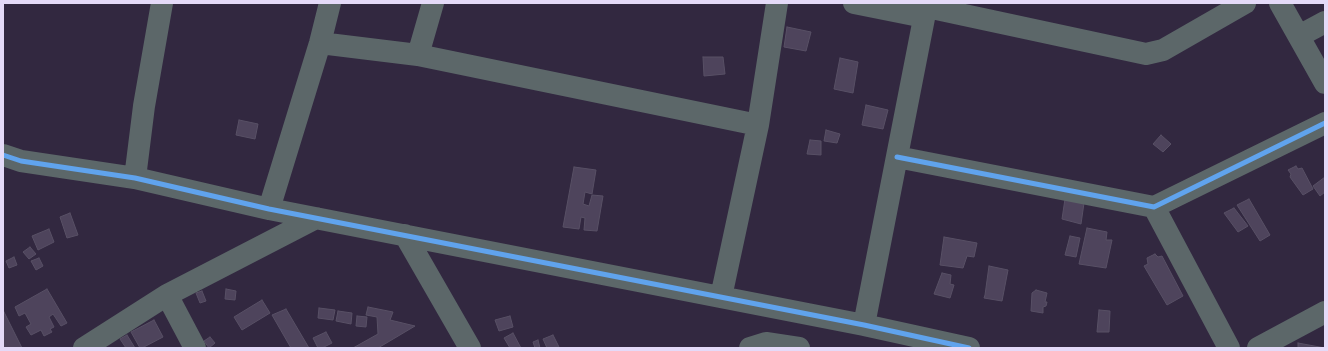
<!DOCTYPE html>
<html>
<head>
<meta charset="utf-8">
<style>
	body { margin:0 }
	#map { position:relative; width:1328px; height:351px; overflow:hidden; background:#322840; font-family:"PT Sans Narrow",sans-serif }
	canvas { display:block }
	.frame { position:absolute; inset:0; border:4px solid #e4daf8; pointer-events:none }
</style>
</head>
<body>
<div id="map">
<canvas width="1328" height="351"></canvas>
<div class="frame"></div>
</div>
<script>
const c = document.querySelector('canvas').getContext('2d');
c.lineJoin = 'round';
function fill(path, color) {
  c.fillStyle = color;
  c.fill(path, 'evenodd');
}
function shape(rows) {
  const path = new Path2D();
  for (const r of rows) {
    path.moveTo(r[0], r[1]);
    for (let i = 2; i < r.length; i += 2) path.lineTo(r[i], r[i + 1]);
  }
  return path;
}
function trace(path, color, width, dash) {
  c.strokeStyle = color;
  c.lineWidth = width;
  c.lineCap = dash ? 'butt' : 'round';
  c.setLineDash(dash || []);
  c.stroke(path);
}
const building = shape([
	[787,27,811,32,806,51,784,47,787,27],
	[703,57,723,57,725,74,704,76,703,57],
	[840,58,858,62,853,93,834,89,840,58],
	[866,105,888,110,883,129,862,125,866,105],
	[239,120,258,124,255,139,236,135,239,120],
	[826,130,840,134,837,143,824,141,826,130],
	[1161,135,1171,144,1163,152,1153,144,1161,135],
	[810,140,821,141,821,155,807,154,810,140],
	[1296,166,1298,169,1302,168,1313,189,1303,195,1290,177,1291,174,1288,170,1296,166],
	[574,167,596,170,592,194,585,192,583,204,589,206,592,195,603,196,597,231,584,230,585,218,581,217,579,229,563,227,574,167],
	[1325,177,1325,192,1320,196,1313,186,1325,177],
	[1065,199,1084,203,1081,224,1062,219,1065,199],
	[1249,199,1270,235,1260,241,1237,205,1249,199],
	[1234,208,1248,226,1238,232,1224,213,1234,208],
	[70,213,78,235,67,238,60,217,70,213],
	[1087,228,1107,232,1106,240,1112,240,1106,268,1079,264,1087,228],
	[49,229,54,242,38,250,32,236,49,229],
	[1070,236,1080,238,1076,257,1065,255,1070,236],
	[944,237,977,243,974,257,967,256,963,268,940,265,944,237],
	[30,247,36,254,29,259,23,252,30,247],
	[1155,254,1158,257,1162,256,1183,296,1167,305,1144,266,1148,264,1147,258,1155,254],
	[14,257,17,265,9,268,6,261,14,257],
	[39,258,43,266,36,270,31,261,39,258],
	[989,266,1008,270,1002,301,984,298,985,295,989,266],
	[942,273,951,275,950,284,954,285,950,298,934,294,942,273],
	[47,289,67,323,61,326,53,314,49,317,54,327,50,329,52,332,44,336,41,330,31,335,26,327,31,324,25,313,19,316,15,307,47,289],
	[226,289,236,291,235,300,225,299,226,289],
	[1036,290,1047,293,1045,302,1047,302,1046,306,1043,307,1043,313,1031,311,1032,293,1036,290],
	[202,291,206,301,200,303,196,293,202,291],
	[262,300,270,313,242,330,234,317,262,300],
	[368,307,393,312,390,320,415,326,378,348,353,348,378,334,377,317,366,315,368,307],
	[319,308,335,310,333,320,318,318,319,308],
	[286,309,309,348,291,348,272,315,286,309],
	[3,310,22,348,3,348,3,310],
	[1099,310,1110,311,1109,332,1097,332,1099,310],
	[338,311,352,313,351,324,336,321,338,311],
	[357,316,367,317,366,327,356,326,357,316],
	[510,316,513,327,499,331,495,320,510,316],
	[154,320,163,337,142,348,140,348,131,332,154,320],
	[326,332,332,343,322,348,318,348,313,338,326,332],
	[513,333,521,348,510,348,504,338,513,333],
	[127,335,135,348,126,348,120,339,127,335],
	[553,335,559,347,547,348,543,339,553,335],
	[210,337,215,343,209,348,204,341,210,337],
	[538,340,540,348,535,348,533,342,538,340],
	[1298,343,1325,348,1298,348,1298,343]
]);
fill(building, '#4e445c');
trace(building, '#585065', 1);
trace(shape([
	[854,3,924,17],
	[1280,3,1325,83],
	[927,7,1146,54,1163,50,1245,3],
	[1299,36,1325,22],
	[320,43,418,55,758,125],
	[418,55,433,3],
	[3,155,21,161,135,178,269,209,864,325,969,348],
	[897,157,1154,207,1325,123],
	[135,178,144,106,162,3],
	[1154,207,1229,348],
	[269,209,320,43,330,3],
	[405,235,470,348],
	[167,295,195,348],
	[721,297,758,125,777,3],
	[864,325,927,3],
	[84,348,167,295,316,218],
	[750,348,766,343,799,348],
	[1258,348,1325,312]
]), '#5c6769', 22);
trace(shape([
	[3,155,21,161,135,178,269,209,864,325,969,348],
	[897,157,1154,207,1325,123]
]), '#60a3ed', 5);
</script>
</body>
</html>
